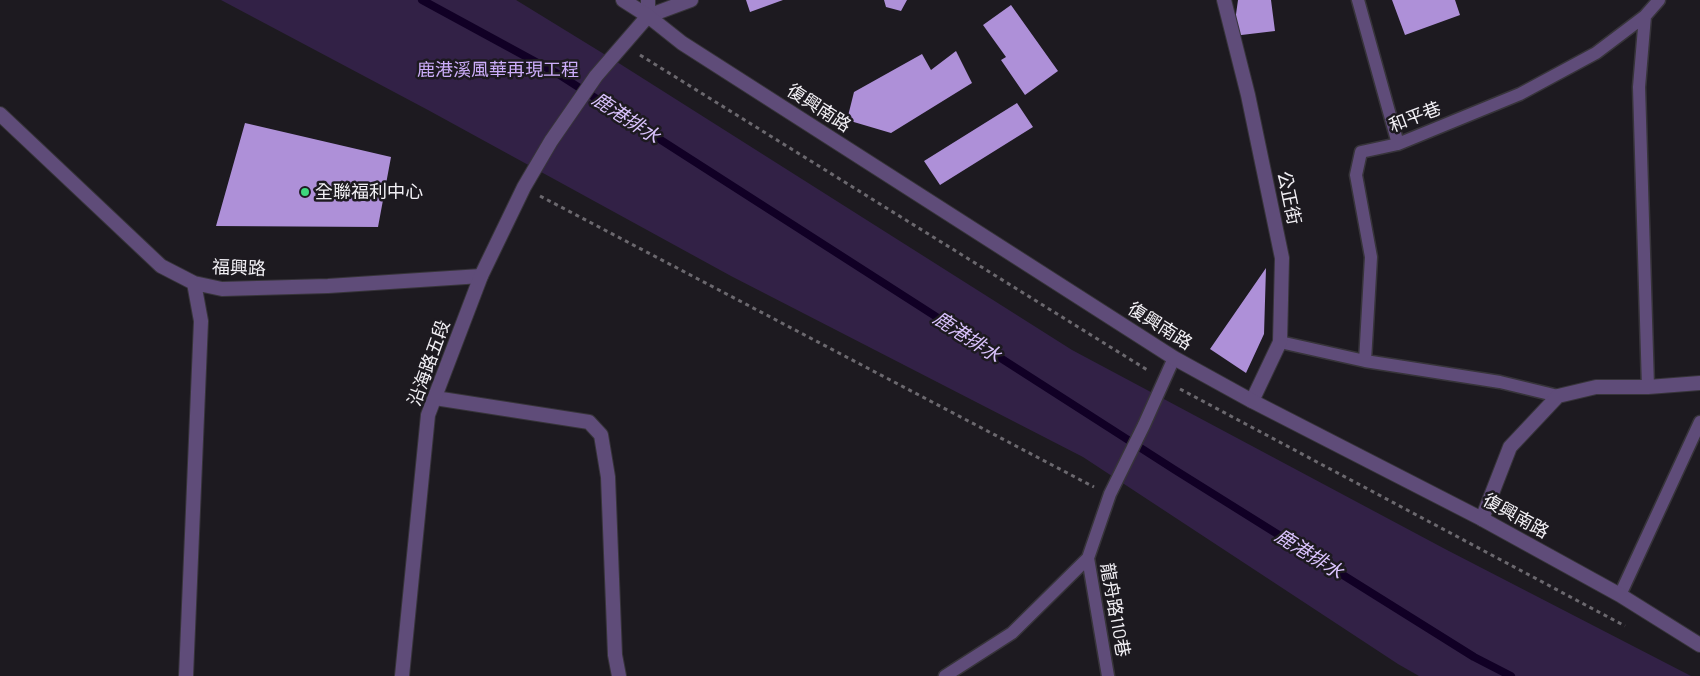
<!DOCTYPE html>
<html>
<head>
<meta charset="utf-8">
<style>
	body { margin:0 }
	canvas { display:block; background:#1d1a20 }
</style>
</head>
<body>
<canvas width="1700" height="676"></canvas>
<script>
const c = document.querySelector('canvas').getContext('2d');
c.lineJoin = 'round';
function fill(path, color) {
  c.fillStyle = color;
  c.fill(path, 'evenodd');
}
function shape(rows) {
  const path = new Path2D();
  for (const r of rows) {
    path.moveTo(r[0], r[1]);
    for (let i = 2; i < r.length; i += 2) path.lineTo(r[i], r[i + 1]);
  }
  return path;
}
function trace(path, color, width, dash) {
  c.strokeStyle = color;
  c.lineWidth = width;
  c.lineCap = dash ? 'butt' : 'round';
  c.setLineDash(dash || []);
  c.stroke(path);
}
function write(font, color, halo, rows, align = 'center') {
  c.font = font + ' Barlow,"Noto Sans TC",sans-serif';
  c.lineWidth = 5;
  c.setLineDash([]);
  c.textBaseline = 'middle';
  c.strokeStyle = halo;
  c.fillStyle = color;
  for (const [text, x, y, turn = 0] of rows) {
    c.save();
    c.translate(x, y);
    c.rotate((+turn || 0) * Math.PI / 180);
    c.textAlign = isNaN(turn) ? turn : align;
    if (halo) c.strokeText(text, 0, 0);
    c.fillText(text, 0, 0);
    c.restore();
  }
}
fill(shape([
	[221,0,516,0,617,62,1072,350,1445,549,1691,676,1419,676,1398,664,1083,457,731,276,428,110]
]), '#322146');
trace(shape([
	[422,0,558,74,1175,470,1474,657,1511,676]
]), '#110025', 8);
fill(shape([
	[746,0,783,0,750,12],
	[884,0,907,0,901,11,886,7],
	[1238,0,1271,0,1275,31,1233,36],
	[1392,0,1455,0,1460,15,1405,35],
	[1011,5,1058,71,1025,95,1001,60,1006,57,983,25],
	[956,51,972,83,891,133,847,120,854,92,922,54,931,70],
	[1017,103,1033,127,940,185,924,161],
	[245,123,391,157,378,227,216,226],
	[1266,268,1264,334,1246,373,1210,349]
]), '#ae90d8');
const service = shape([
	[1358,0,1398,144],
	[1645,16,1639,87,1648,387],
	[1280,342,1365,361,1500,382,1558,396],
	[1365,361,1371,257,1356,175,1361,152,1398,144,1520,94,1596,53,1645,16,1659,0],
	[1620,595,1700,422],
	[945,676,1012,633,1088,558],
	[1108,676,1088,558,1110,494,1144,425,1174,358]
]);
const minor = shape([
	[648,0,648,16,691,0],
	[1224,0,1248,95,1282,258,1280,342,1252,401],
	[0,114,161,266,194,283,222,289,328,286,481,276],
	[435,398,589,422,601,435,608,477,615,655,619,676],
	[1482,519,1510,447,1558,396,1596,387,1648,387,1700,383],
	[186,676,201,321,194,283]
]);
const tertiary = shape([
	[623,0,648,16,682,43,1174,358,1252,401,1482,519,1620,595,1700,645],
	[402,676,428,415,481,276,524,187,551,141,596,76,648,16]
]);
trace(service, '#37343a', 15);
trace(minor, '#37343a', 16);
trace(tertiary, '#37343a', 16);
trace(shape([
	[640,55,1149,371],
	[540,196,1094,487],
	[1180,389,1625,626]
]), '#6b686e', 3, [4, 4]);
trace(service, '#5f4c79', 12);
trace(minor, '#5f4c79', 14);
trace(tertiary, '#5f4c79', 14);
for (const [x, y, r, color] of [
	[305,192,5,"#3ed77d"]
]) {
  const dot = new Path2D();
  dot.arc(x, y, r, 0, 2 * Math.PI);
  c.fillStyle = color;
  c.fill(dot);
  trace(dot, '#1d1a20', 2);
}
write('18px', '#cdaefa', '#1d1a20', [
	["鹿港溪風華再現工程",498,70]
]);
write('18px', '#f2f0f5', '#1d1a20', [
	["復興南路",819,108,33],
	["和平巷",1415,117,-21],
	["公正街",1289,198,78],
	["福興路",239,268,2],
	["復興南路",1160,326,32],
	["沿海路五段",429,363,-70],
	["復興南路",1516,516,29],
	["龍舟路110巷",1115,610,80]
]);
write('18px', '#f2f0f5', '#1d1a20', [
	["全聯福利中心",315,192]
], 'left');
write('italic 19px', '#dac3fd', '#1d1a20', [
	["鹿港排水",626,118,33],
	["鹿港排水",967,337,33],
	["鹿港排水",1309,554,32]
]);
</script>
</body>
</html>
